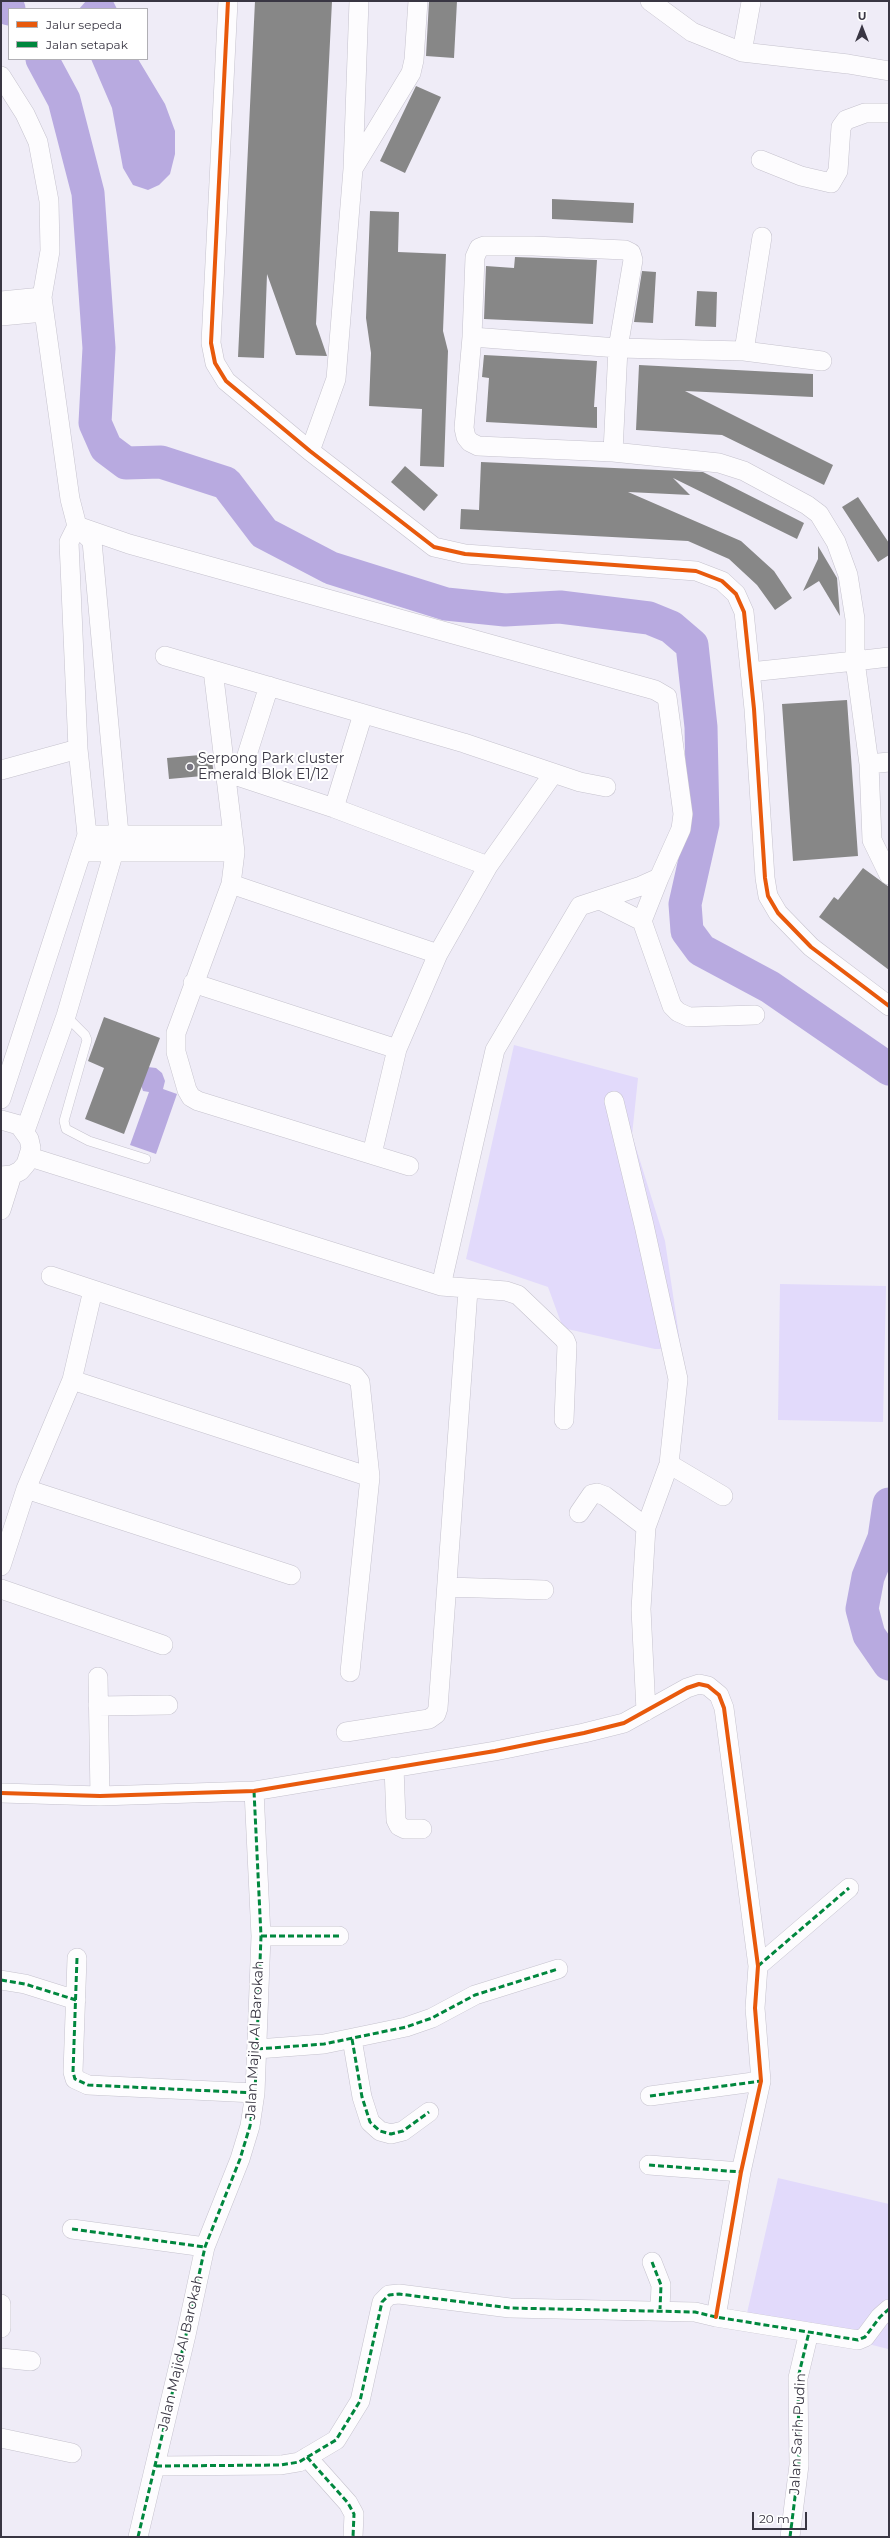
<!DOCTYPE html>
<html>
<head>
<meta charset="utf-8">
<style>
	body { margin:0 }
	#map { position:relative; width:890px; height:2538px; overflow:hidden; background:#efecf7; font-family:Montserrat,sans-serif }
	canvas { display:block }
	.frame { position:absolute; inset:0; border:2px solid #393643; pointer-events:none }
	.legend { position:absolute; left:8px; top:8px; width:140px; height:52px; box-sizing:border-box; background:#fff; border:1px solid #b0afb4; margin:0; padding:5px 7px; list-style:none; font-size:12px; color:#393643 }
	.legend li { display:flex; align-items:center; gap:8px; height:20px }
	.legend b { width:20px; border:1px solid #b0afb4 }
	.north { position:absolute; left:842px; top:8px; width:40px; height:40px; -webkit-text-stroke:3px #fff; paint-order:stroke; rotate:0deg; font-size:11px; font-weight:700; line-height:16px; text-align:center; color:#393643 }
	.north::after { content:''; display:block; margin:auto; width:14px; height:18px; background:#393643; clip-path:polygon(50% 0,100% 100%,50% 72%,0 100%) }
	.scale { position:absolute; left:752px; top:2512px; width:55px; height:18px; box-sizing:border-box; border:2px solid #393643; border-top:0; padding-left:5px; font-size:12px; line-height:14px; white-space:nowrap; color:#393643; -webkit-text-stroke:3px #fff; paint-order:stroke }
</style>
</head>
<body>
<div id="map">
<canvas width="890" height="2538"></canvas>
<div class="frame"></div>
<ul class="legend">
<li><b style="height:5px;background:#e8590c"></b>Jalur sepeda</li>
<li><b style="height:5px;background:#00873e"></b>Jalan setapak</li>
</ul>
<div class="north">U</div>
<div class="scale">20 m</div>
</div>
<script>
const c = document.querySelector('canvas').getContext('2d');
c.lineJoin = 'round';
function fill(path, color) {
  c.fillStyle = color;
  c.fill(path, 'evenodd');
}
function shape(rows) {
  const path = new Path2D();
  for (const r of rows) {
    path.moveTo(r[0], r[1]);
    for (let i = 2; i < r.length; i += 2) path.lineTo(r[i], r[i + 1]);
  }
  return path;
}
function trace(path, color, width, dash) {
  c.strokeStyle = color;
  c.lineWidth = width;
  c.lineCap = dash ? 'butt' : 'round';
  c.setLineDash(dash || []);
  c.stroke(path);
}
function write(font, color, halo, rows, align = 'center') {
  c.font = font + ' Montserrat,sans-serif';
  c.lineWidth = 4;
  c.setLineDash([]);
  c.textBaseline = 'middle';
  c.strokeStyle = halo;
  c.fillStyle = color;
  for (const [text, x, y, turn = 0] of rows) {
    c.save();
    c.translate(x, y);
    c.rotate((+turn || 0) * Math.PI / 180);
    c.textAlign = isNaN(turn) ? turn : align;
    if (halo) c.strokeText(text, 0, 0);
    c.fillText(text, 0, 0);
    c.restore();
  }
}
fill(shape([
	[514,1045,638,1078,632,1135,665,1241,681,1349,655,1349,563,1328,548,1287,466,1259],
	[780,1284,886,1286,883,1422,778,1420],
	[778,2178,889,2204,888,2349,747,2313]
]), '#e2dafb');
fill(shape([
	[86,1,113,1,117,9,79,9],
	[91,59,138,59,165,104,175,131,175,154,170,174,159,185,148,190,133,185,123,168,112,108],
	[148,1067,156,1068,162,1073,165,1081,163,1089,177,1094,156,1154,130,1145,149,1092,143,1091,141,1085]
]), '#b8aae0');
trace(shape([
	[3,1,9,9],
	[42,59,64,100,88,193,99,348,95,423,106,448,126,463,161,462,226,483,264,533,331,568,446,604,505,610,560,607,649,618,671,627,692,645,701,727,703,824,685,904,687,931,701,950,770,987,889,1069],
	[889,1504,884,1538,868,1577,862,1609,869,1635,889,1664]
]), '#b8aae0', 33);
fill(shape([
	[255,1,332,1,316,324,327,356,296,355,267,274,264,358,238,357],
	[429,1,457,1,454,58,426,56],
	[416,86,441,97,405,173,380,161],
	[552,199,634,203,633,223,552,219],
	[370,211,399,212,398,252,446,254,443,331,448,351,444,467,420,466,422,409,369,406,371,353,366,318],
	[515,257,597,260,593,324,484,319,486,266,514,268],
	[642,271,656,272,653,323,634,322],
	[697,291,717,292,716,327,695,326],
	[484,355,597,361,594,407,597,407,597,428,486,422,489,378,482,377],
	[639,365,813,374,813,397,685,391,833,465,824,485,722,435,636,430],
	[481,462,703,472,804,523,797,539,673,478,690,495,628,492,741,541,774,571,792,598,775,610,757,585,729,559,688,541,460,529,461,509,479,510],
	[405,466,438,495,424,511,391,482],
	[858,497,889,543,889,555,878,562,842,507],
	[818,546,837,578,840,616,819,581,803,591,818,559],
	[847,700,858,856,793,861,782,704],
	[211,754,214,775,169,779,167,758],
	[863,868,889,887,889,970,819,917,834,897,838,900],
	[104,1017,160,1038,124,1134,85,1119,104,1068,88,1061]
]), '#878787');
const service = shape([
	[66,1016,85,1035,87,1040,64,1121,66,1129,89,1141,146,1159]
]);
const minor = shape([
	[228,1,211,343,215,363,226,381,310,451,434,547,465,554,696,571,722,581,736,594,744,612,754,709,765,878,768,896,778,913,811,947,889,1006],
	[650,1,692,32,742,52,848,64,889,71],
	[742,52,751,2],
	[1,76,25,114,38,142,49,201,50,251,42,297,70,499,77,526,92,541,119,834,66,1016,25,1131],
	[761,160,801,176,831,183,838,171,841,127,846,120,865,113,889,113],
	[354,167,411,73,414,60,418,1],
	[1,301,42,297],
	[1,316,44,312],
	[472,337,618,348,744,351,822,361],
	[744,351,762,237],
	[310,451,336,379,353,169,359,1],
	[613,452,618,348,633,260,631,253,625,250,533,246,484,246,479,248,475,257,472,337,464,428,466,437,470,442,478,446,613,452,719,463,744,471,807,505,819,514,836,542,848,575,855,619,855,661,750,672],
	[77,526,129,544,655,690,667,697,683,814,681,829,659,878,641,886,580,906,495,1050,441,1286],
	[165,656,464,743,580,782,606,787],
	[889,657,855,661,869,764,872,840,889,875],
	[213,670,235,852,231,884,176,1033,176,1052,187,1090,191,1097,198,1101,409,1166],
	[869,764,889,762],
	[1,770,78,749],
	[225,772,334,808,488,866],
	[240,777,269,686],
	[334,808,363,714],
	[87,835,233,835],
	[82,852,235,852],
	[231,884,438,954,397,1049,372,1154],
	[600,900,642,921,672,1006,678,1012,689,1017,755,1015],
	[642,921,659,878],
	[438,954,488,866,553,774],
	[193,983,397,1049],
	[1,1099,87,835,78,749,69,542,77,526],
	[614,1101,644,1225,678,1379,669,1464,646,1527,641,1609,646,1711],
	[1,1120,19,1125,29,1139,31,1148,26,1164,20,1171,12,1175,1,1176],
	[30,1157,441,1286,506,1291,518,1295,565,1340,567,1345,564,1420],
	[1,1210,12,1175],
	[51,1276,355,1376,360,1382,370,1477,350,1672],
	[72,1380,370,1477],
	[669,1464,723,1496],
	[26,1489,291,1575],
	[579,1513,592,1494,597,1493,605,1496,646,1527],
	[1,1566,26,1489,72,1380,93,1290],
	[447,1587,544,1590],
	[1,1589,163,1645],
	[98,1677,100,1796],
	[98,1706,168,1705],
	[346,1732,429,1719,436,1714,438,1708,468,1290],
	[394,1767,396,1820,399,1826,405,1829,422,1829],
	[1,1793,100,1796,254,1791,495,1751,584,1733,624,1723,687,1688,699,1684,708,1686,719,1695,724,1708,758,1966,755,2008,761,2081,741,2172,716,2317],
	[261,1936,339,1936],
	[77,1958,73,2072,75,2079,88,2085,255,2093],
	[758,1966,849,1888],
	[1,1980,25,1984,76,2000],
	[352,2039,362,2097,370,2122,380,2131,391,2134,403,2131,429,2112],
	[257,2049,324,2044,406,2027,432,2018,475,1995,558,1969],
	[650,2096,761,2081],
	[649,2165,741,2172],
	[72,2229,205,2247],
	[652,2262,661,2285,660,2309],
	[1,2304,1,2328],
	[1,2358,31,2361],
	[1,2438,72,2453],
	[307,2457,348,2503,354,2514,353,2537],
	[156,2466,281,2465,299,2462,336,2440,360,2401,382,2302,389,2295,399,2294,510,2308,695,2312,716,2317,858,2340,865,2337,880,2317,889,2309],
	[138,2537,186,2335,205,2247,240,2159,250,2126,255,2093,261,1936,254,1791],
	[790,2537,799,2465,798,2378,809,2332]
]);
trace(service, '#c5c2cd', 10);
trace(minor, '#c5c2cd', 20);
trace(service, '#fdfcfe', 9);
trace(minor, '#fdfcfe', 19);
trace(shape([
	[261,1936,339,1936],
	[77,1958,73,2072,75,2079,88,2085,255,2093],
	[758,1966,849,1888],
	[1,1980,25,1984,76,2000],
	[352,2039,362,2097,370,2122,380,2131,391,2134,403,2131,429,2112],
	[257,2049,324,2044,406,2027,432,2018,475,1995,558,1969],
	[650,2096,761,2081],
	[649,2165,741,2172],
	[72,2229,205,2247],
	[652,2262,661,2285,660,2309],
	[307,2457,348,2503,354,2514,353,2537],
	[156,2466,281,2465,299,2462,336,2440,360,2401,382,2302,389,2295,399,2294,510,2308,695,2312,716,2317,858,2340,865,2337,880,2317,889,2309],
	[138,2537,186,2335,205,2247,240,2159,250,2126,255,2093,261,1936,254,1791],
	[790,2537,799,2465,798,2378,809,2332]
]), '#00873e', 3, [6, 3]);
trace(shape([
	[228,1,211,343,215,363,226,381,310,451,434,547,465,554,696,571,722,581,736,594,744,612,754,709,765,878,768,896,778,913,811,947,889,1006],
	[1,1793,100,1796,254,1791,495,1751,584,1733,624,1723,687,1688,699,1684,708,1686,719,1695,724,1708,758,1966,755,2008,761,2081,741,2172,716,2317]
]), '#e8590c', 4);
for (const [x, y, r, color] of [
	[190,767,4,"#797682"]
]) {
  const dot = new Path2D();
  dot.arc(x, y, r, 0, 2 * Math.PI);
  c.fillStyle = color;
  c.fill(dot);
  trace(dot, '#fff', 1.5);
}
write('14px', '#393643', '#fff', [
	["Serpong Park cluster",198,759],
	["Emerald Blok E1/12",198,775]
], 'left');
write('14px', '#393643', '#fff', [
	["Jalan Majid Al Barokah",255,2040,-87],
	["Jalan Majid Al Barokah",181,2353,-77],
	["Jalan Sarih Pudin",798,2434,-87]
]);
</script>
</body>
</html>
